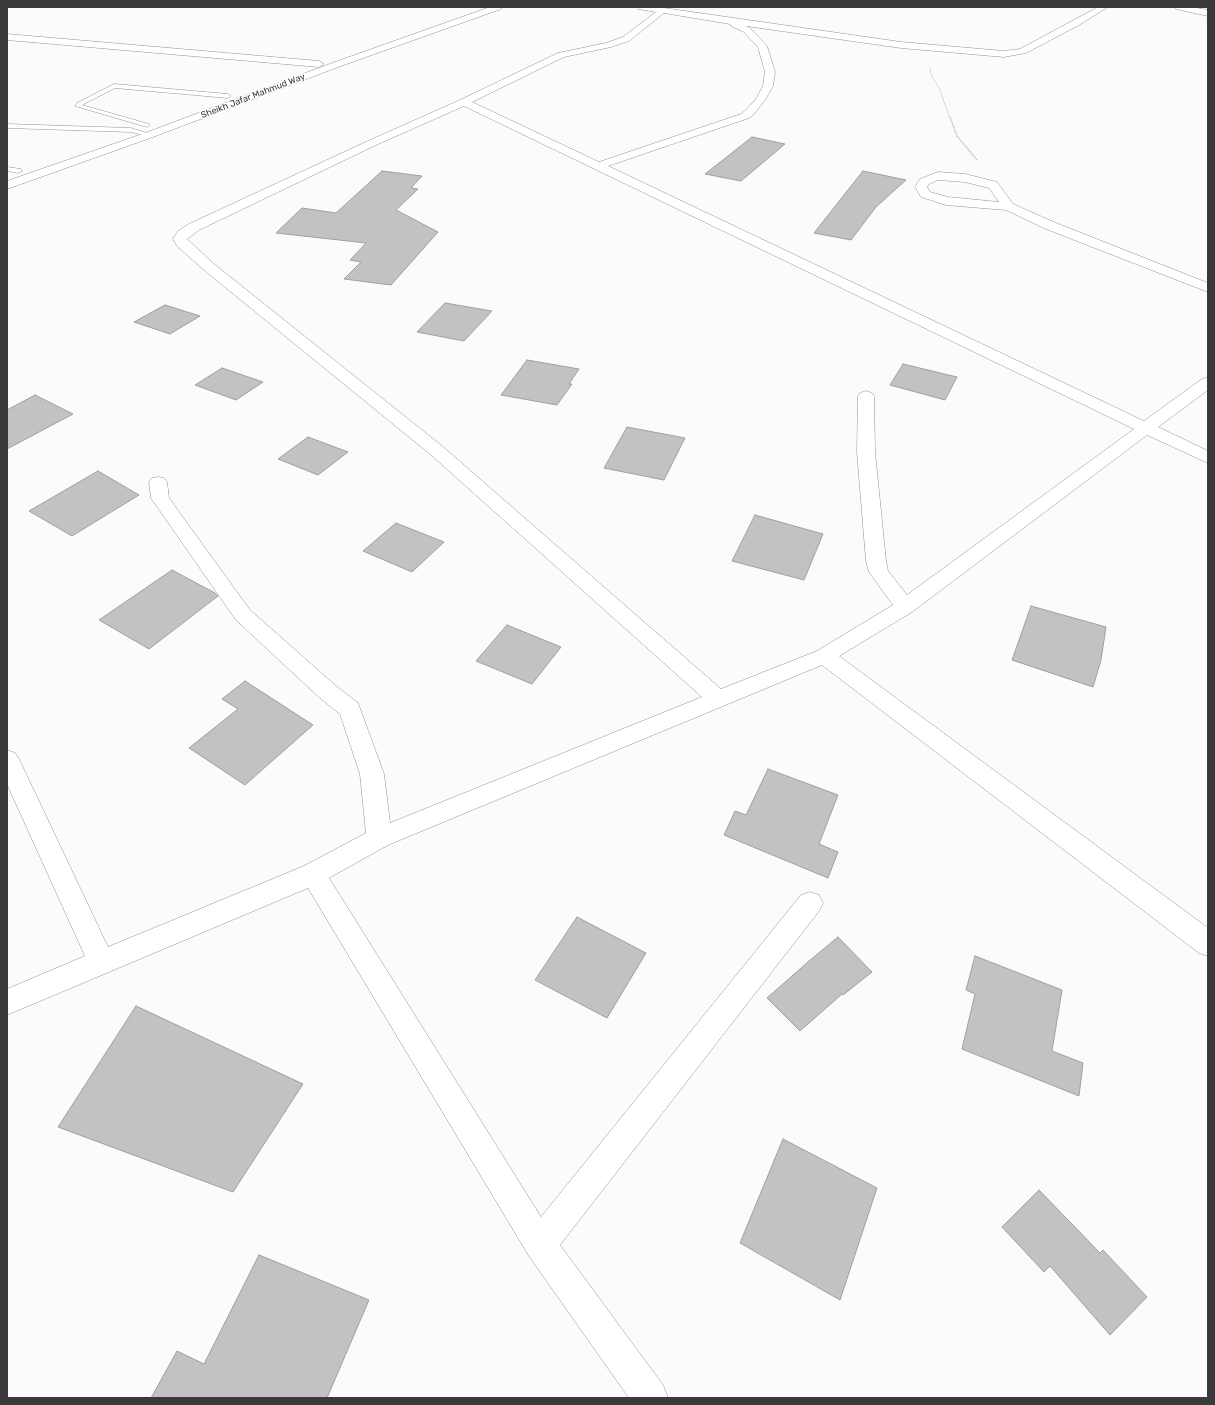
<!DOCTYPE html>
<html>
<head>
<meta charset="utf-8">
<style>
	body { margin:0 }
	#map { position:relative; width:1215px; height:1405px; overflow:hidden; background:#fdfafd; font-family:Rubik,sans-serif }
	canvas { display:block }
	.frame { position:absolute; inset:0; border:8px solid #3b3a3b; pointer-events:none }
</style>
</head>
<body>
<div id="map">
<canvas width="1215" height="1405"></canvas>
<div class="frame"></div>
</div>
<script>
const c = document.querySelector('canvas').getContext('2d');
c.lineJoin = 'round';
function fill(path, color) {
  c.fillStyle = color;
  c.fill(path, 'evenodd');
}
function shape(rows) {
  const path = new Path2D();
  for (const r of rows) {
    path.moveTo(r[0], r[1]);
    for (let i = 2; i < r.length; i += 2) path.lineTo(r[i], r[i + 1]);
  }
  return path;
}
function trace(path, color, width, dash) {
  c.strokeStyle = color;
  c.lineWidth = width;
  c.lineCap = dash ? 'butt' : 'round';
  c.setLineDash(dash || []);
  c.stroke(path);
}
function write(font, color, halo, rows, align = 'center') {
  c.font = font + ' Rubik,sans-serif';
  c.lineWidth = 3;
  c.setLineDash([]);
  c.textBaseline = 'middle';
  c.strokeStyle = halo;
  c.fillStyle = color;
  for (const [text, x, y, turn = 0] of rows) {
    c.save();
    c.translate(x, y);
    c.rotate((+turn || 0) * Math.PI / 180);
    c.textAlign = isNaN(turn) ? turn : align;
    if (halo) c.strokeText(text, 0, 0);
    c.fillText(text, 0, 0);
    c.restore();
  }
}
const building = shape([
	[752,137,785,144,741,181,705,174,752,137],
	[382,171,422,176,411,188,418,189,396,210,438,232,391,285,344,279,361,262,350,260,366,243,276,233,302,208,336,213,382,171],
	[863,171,906,180,876,207,851,240,814,233,863,171],
	[445,303,492,311,464,341,417,332,445,303],
	[165,305,200,316,170,334,134,322,165,305],
	[527,360,579,369,569,384,572,384,557,405,501,395,527,360],
	[903,364,957,377,945,400,890,385,903,364],
	[222,368,263,382,236,400,195,385,222,368],
	[35,395,73,414,7,449,7,410,35,395],
	[627,427,685,438,664,480,604,468,627,427],
	[308,437,348,452,318,475,278,459,308,437],
	[98,471,139,495,72,536,29,511,98,471],
	[755,515,823,534,804,580,732,561,755,515],
	[396,523,444,542,412,572,363,551,396,523],
	[172,570,215,593,218,596,149,649,99,620,172,570],
	[1031,606,1106,627,1101,660,1093,687,1012,660,1031,606],
	[507,625,561,647,532,684,476,661,507,625],
	[245,681,313,725,245,785,189,748,238,709,222,699,245,681],
	[768,769,838,795,819,844,838,852,828,878,724,835,735,811,746,815,768,769],
	[577,917,646,953,607,1018,535,980,577,917],
	[838,937,872,972,843,995,842,994,800,1031,767,998,809,961,838,937],
	[975,956,1062,990,1052,1051,1083,1063,1079,1096,962,1049,975,994,966,990,975,956],
	[136,1006,303,1084,233,1192,58,1127,136,1006],
	[783,1139,877,1188,840,1300,740,1243,783,1139],
	[1039,1190,1100,1253,1103,1250,1147,1297,1110,1335,1050,1266,1044,1272,1002,1227,1039,1190],
	[259,1255,369,1300,327,1398,151,1398,177,1351,204,1364,259,1255]
]);
fill(building, '#c4c1c4');
trace(building, '#a19ea1', 1);
const lane = shape([
	[114,84,228,94,231,96,228,98,115,88,82,105,149,124,150,125,147,127,75,106,77,103,114,84],
	[7,124,131,128,150,134,147,136,131,132,7,128,7,124],
	[7,167,21,169,22,171,18,173,7,171,7,167]
]);
const street = shape([
	[637,7,657,7,901,42,1004,51,1020,49,1098,7,1108,7,1079,25,1026,53,1004,57,901,48,746,26,750,28,767,46,775,72,773,86,765,100,754,114,749,118,608,166,1144,421,1202,379,1208,377,1208,390,1158,427,1208,451,1208,463,1147,435,912,612,839,656,1208,928,1208,956,1199,953,822,665,388,845,329,878,541,1217,801,895,810,892,819,895,823,903,819,911,560,1245,663,1385,668,1398,629,1398,529,1256,308,888,7,1015,7,989,85,956,7,784,7,750,15,753,19,759,108,947,304,866,366,833,360,774,340,714,320,698,236,620,151,498,149,482,152,478,158,477,164,478,167,482,169,498,250,610,336,686,358,703,384,774,390,823,702,697,430,454,204,270,177,246,173,239,178,231,189,224,368,141,460,100,558,53,606,43,623,37,656,12,638,9,637,7],
	[664,13,730,24,731,26,744,32,758,47,765,72,763,86,756,99,746,110,741,114,599,162,472,102,564,57,611,47,629,41,664,13],
	[464,106,1134,429,907,595,888,571,886,561,875,452,874,396,872,393,866,391,860,393,858,396,857,452,866,561,869,572,893,605,817,651,721,689,442,446,214,264,187,239,199,230,376,145,464,106],
	[7,34,319,61,324,64,319,67,7,40,7,34],
	[938,172,965,174,997,182,1013,204,1056,223,1208,283,1208,292,1046,229,1006,210,946,205,921,197,915,187,920,179,938,172],
	[938,180,965,182,989,188,999,202,948,197,930,192,927,187,929,184,938,180]
]);
const secondary = shape([
	[1175,7,1191,7,1208,10,1208,16,1176,9,1175,7]
]);
const primary = shape([
	[490,7,502,7,501,9,341,66,153,137,7,189,7,181,145,133,335,62,490,7]
]);
trace(lane, '#939193', 1);
trace(street, '#939193', 1);
trace(secondary, '#939193', 1);
trace(primary, '#939193', 1);
trace(shape([
	[930,68,931,74,939,88,950,118]
]), '#c0bec0', 1, [1.5, 1]);
trace(shape([
	[950,117,957,136,977,160]
]), '#c0bec0', 1.5, [1.5, 1]);
fill(lane, '#fff');
fill(street, '#fff');
fill(secondary, '#fff');
fill(primary, '#fff');
write('9px', '#3b3a3b', '#fff', [
	["Sheikh Jafar Mahmud Way",253,96,-21]
]);
</script>
</body>
</html>
